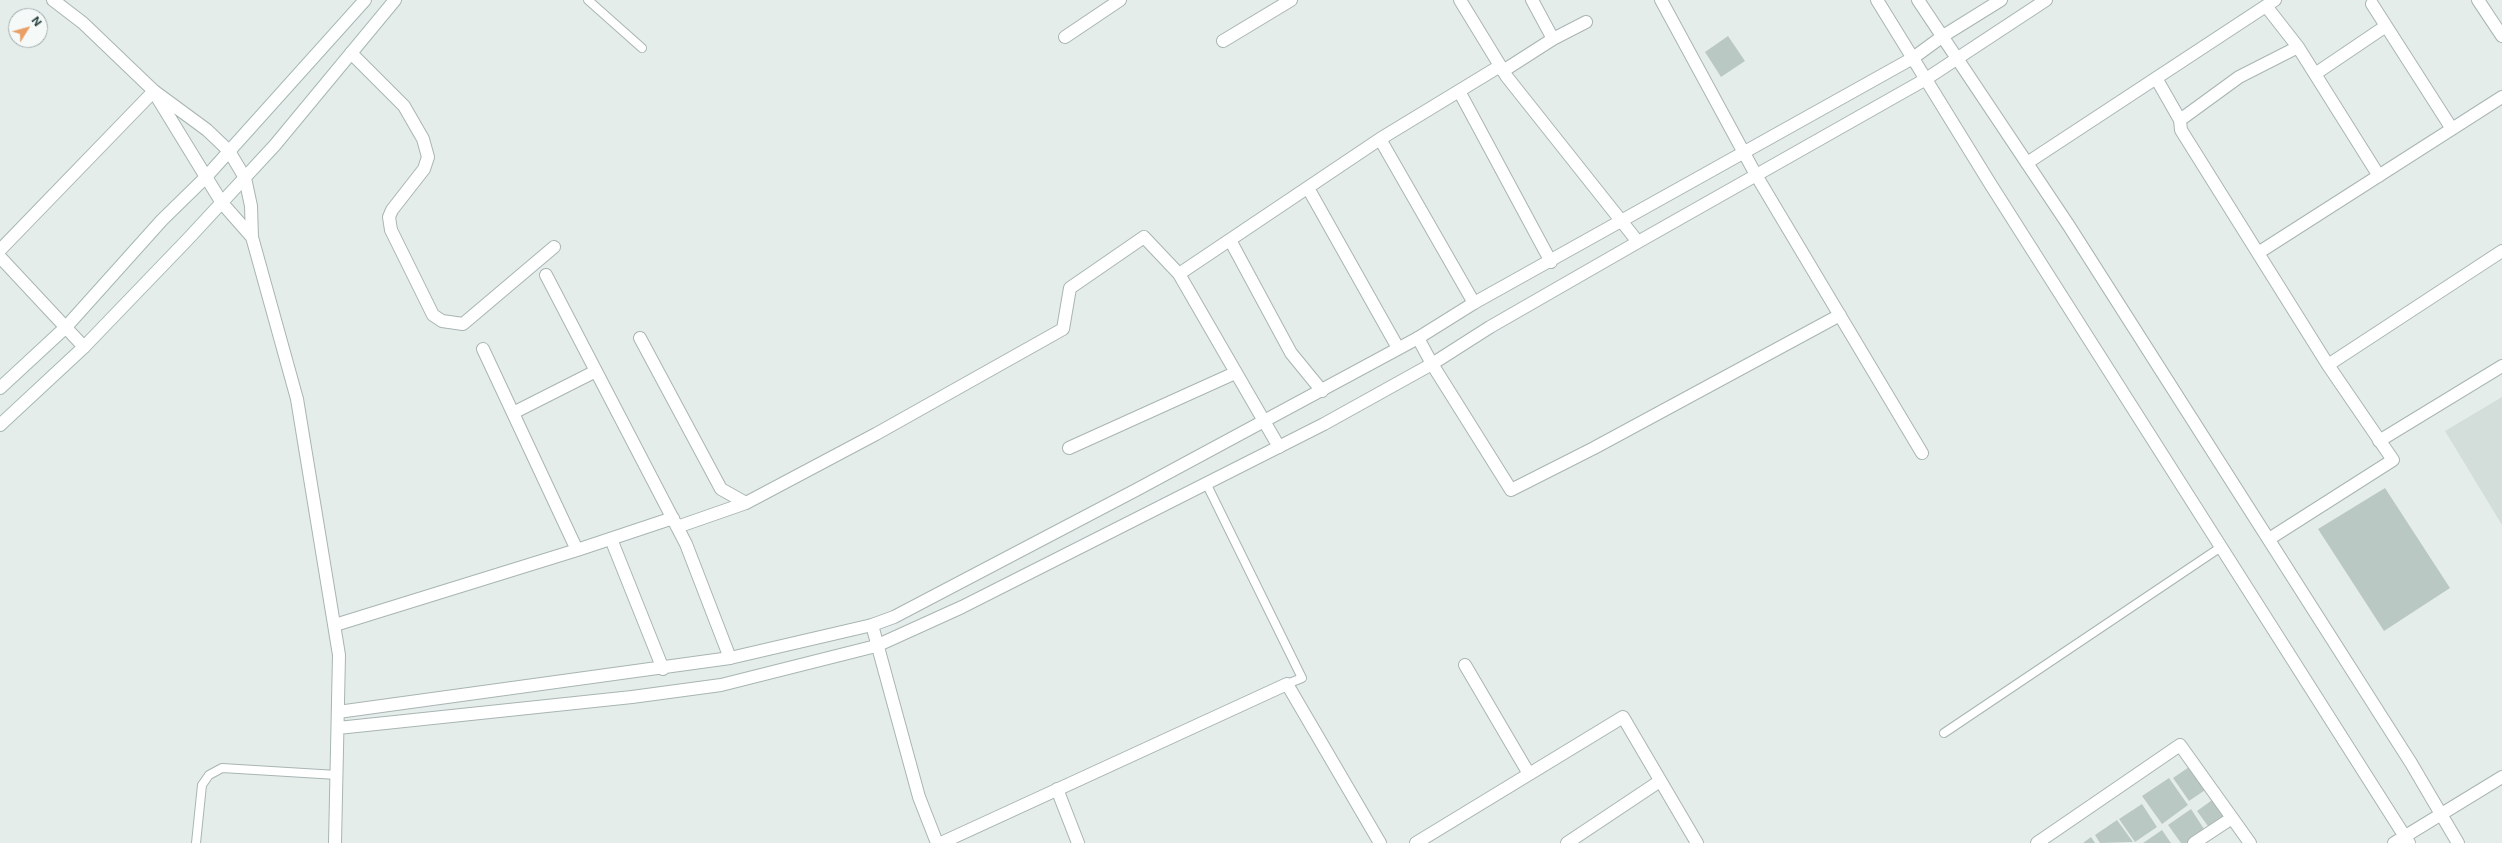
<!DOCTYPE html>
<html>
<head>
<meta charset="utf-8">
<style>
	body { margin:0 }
	#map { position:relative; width:2502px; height:843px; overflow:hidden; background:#e5edeb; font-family:Inter,sans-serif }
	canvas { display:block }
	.north { position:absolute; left:8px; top:8px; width:40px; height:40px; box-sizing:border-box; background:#f5f9f8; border:1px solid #a2aead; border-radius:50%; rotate:53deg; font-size:11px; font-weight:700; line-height:16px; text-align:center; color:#253e3c }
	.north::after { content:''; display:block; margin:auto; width:14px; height:18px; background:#e99f66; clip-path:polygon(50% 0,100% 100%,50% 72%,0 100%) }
</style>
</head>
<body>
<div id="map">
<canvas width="2502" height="843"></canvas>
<div class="north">N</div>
</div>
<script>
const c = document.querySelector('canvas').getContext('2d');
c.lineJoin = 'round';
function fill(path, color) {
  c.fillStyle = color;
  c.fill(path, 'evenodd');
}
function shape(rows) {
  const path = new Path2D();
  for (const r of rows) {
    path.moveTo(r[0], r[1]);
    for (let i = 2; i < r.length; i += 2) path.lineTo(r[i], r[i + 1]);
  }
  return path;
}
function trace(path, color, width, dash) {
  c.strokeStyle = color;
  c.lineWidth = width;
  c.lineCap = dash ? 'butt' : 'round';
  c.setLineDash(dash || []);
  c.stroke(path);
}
fill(shape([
	[2502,397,2502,525,2445,431]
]), '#d3ddda');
fill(shape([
	[1728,36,1745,61,1721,77,1705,52],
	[2385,488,2450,588,2384,631,2318,529],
	[2195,763,2211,786,2189,801,2173,778],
	[2169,778,2188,805,2162,824,2142,796],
	[2219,795,2235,818,2213,833,2197,811],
	[2142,804,2157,827,2135,842,2119,819],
	[2191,809,2206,832,2190,843,2181,843,2168,825],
	[2117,820,2133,842,2100,843,2095,835],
	[2162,830,2171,843,2143,843],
	[2091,837,2095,843,2083,843]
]), '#bac8c4');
const service = shape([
	[588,0,642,48],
	[1207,485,1302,678,1287,684],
	[1944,733,2221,547],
	[196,843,202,785,209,775,222,768,337,775]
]);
const minor = shape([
	[1532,0,1553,39],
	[2478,0,2502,36],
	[2372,4,2452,129],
	[2266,6,2298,47,2379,176],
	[1065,37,1120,0],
	[1223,41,1291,0],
	[351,53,404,106,423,139,428,157,424,169,392,210,389,217,391,230,433,315,442,321,463,324,554,247],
	[1503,71,1553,39,1586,22],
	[2315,74,2386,26],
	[2156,78,2180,120],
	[1459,91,1551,262],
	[1380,139,1474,303],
	[2027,163,2275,0],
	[1756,175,1922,453],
	[1308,188,1398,348],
	[1230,240,1291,353,1322,391],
	[0,250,154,91],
	[2258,253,2502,97],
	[0,257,84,347],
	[1179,274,1279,447],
	[546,275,686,544,730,658],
	[640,338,721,489,746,503,876,434,1063,329,1070,288,1144,237,1179,274,1380,139,1500,66],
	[1418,338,1432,364,1511,490,1594,448,1840,315],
	[2328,365,2502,251],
	[513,413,596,371],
	[2379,441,2502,366],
	[1069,448,1235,373],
	[677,527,746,503],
	[611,539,663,669],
	[2269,539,2393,460,2328,365,2181,130,2180,120,2239,77,2298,47],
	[577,550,673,518],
	[335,625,577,550,483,349],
	[872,625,919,797,937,843],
	[1465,665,1529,774],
	[1057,789,1078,843],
	[941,843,1287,684,1380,843],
	[1416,843,1623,717,1697,843],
	[1567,843,1660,781],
	[2037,843,2180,745,2250,843],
	[2194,843,2232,818]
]);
const tertiary = shape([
	[53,0,83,23,154,91,207,130,229,151,245,178,251,206,252,237,297,399,339,655,335,843],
	[1460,0,1507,77,1638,242],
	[1661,0,1756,175],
	[1877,0,1991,185,2409,843],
	[1918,0,2069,226,2411,763,2458,843],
	[157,97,222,203,252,237],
	[338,712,730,658,872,625,894,617,1136,490,1418,338,1474,303,1913,58,1943,36,2001,0],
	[338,728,632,697,721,685,876,646,962,607,1324,424,1432,364,1490,327,1638,242,1926,79,2046,0],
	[2394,843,2502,777]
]);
const secondary = shape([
	[0,388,66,327,162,220,206,177,365,0],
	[0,425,84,347,188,239,275,145,395,0]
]);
trace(service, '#a8b5b3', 10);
trace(minor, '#a8b5b3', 14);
trace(tertiary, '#a8b5b3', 14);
trace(secondary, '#a4b8b5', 14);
trace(service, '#fff', 8);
trace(minor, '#fff', 12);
trace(tertiary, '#fff', 12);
trace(secondary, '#fff', 12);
</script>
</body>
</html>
